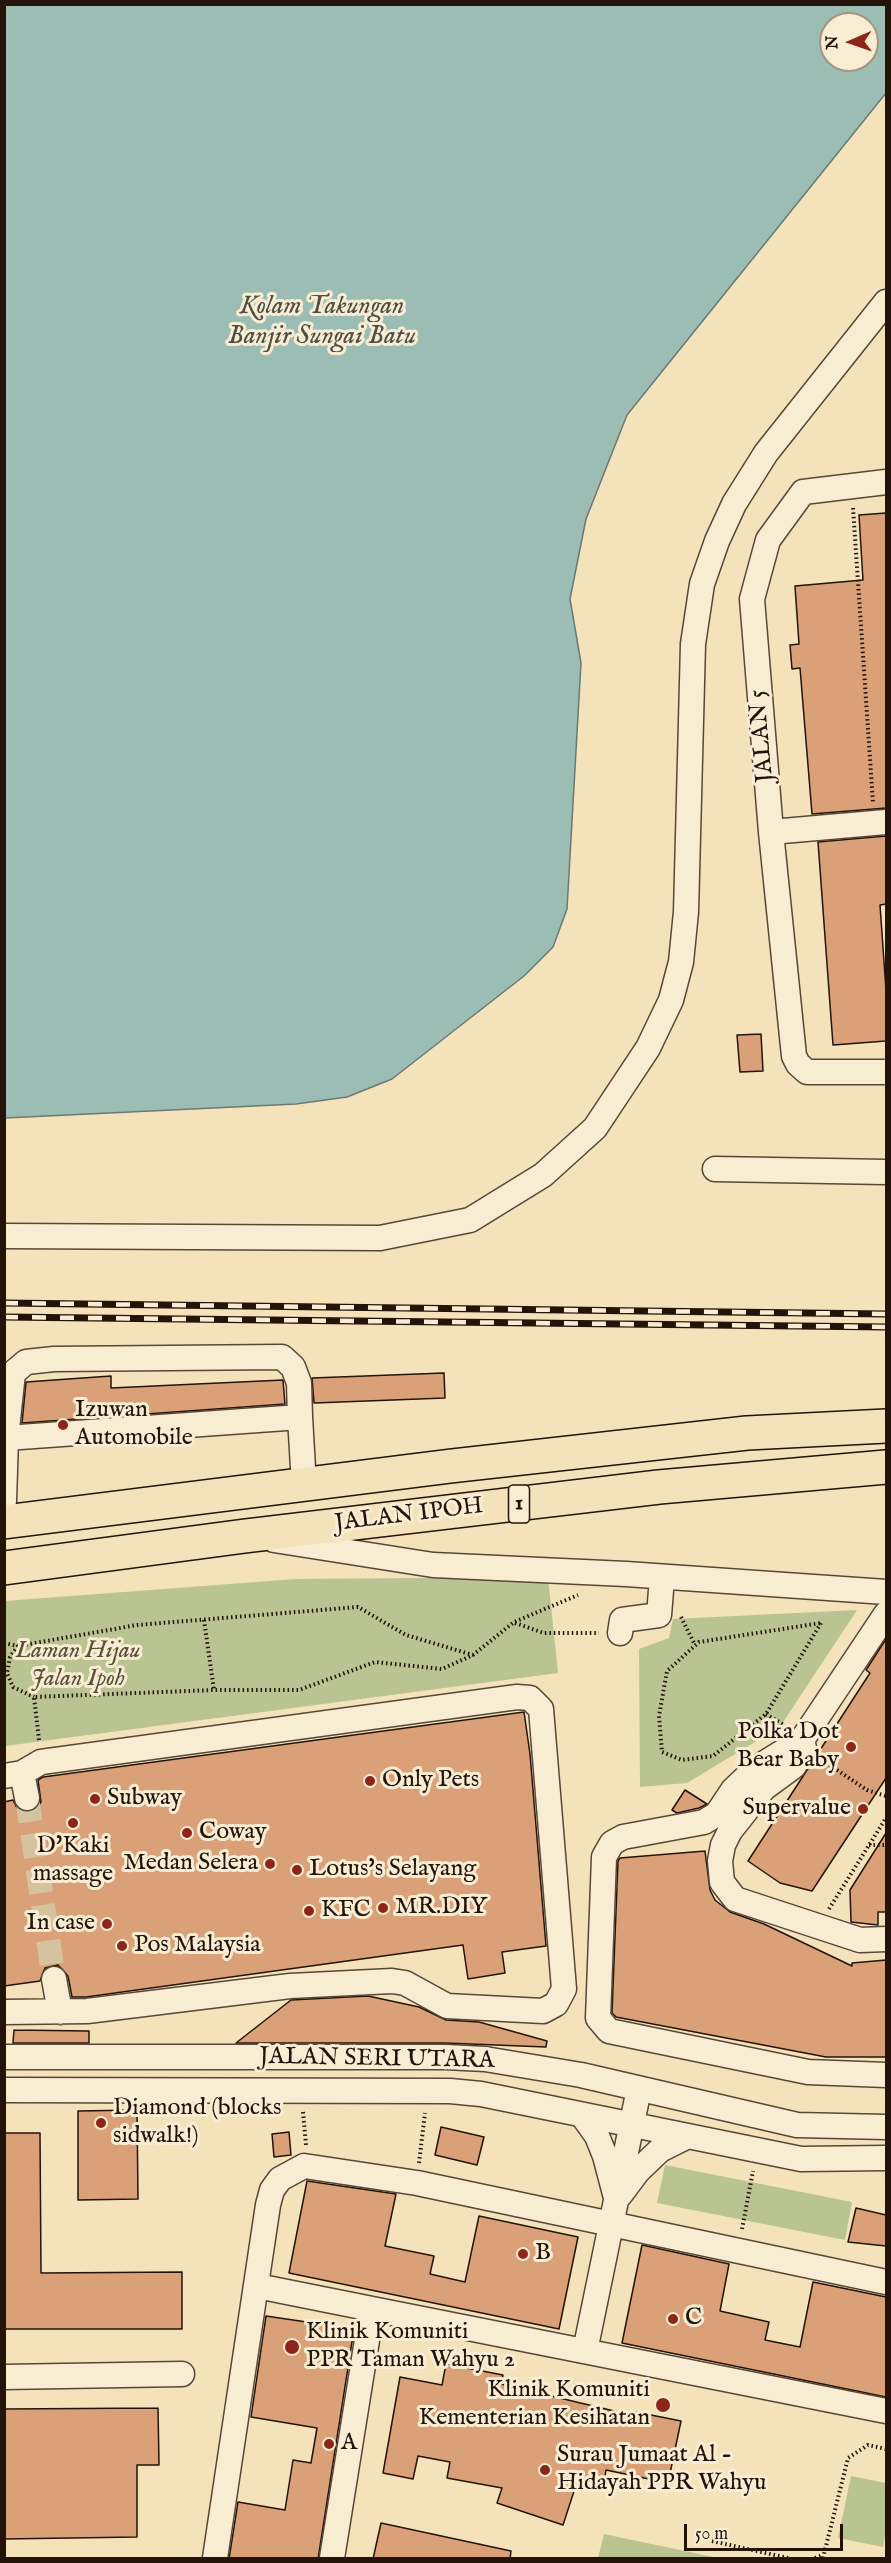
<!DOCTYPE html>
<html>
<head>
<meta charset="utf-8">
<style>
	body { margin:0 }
	#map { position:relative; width:891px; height:2563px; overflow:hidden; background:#f4e2bb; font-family:"IM FELL English",serif }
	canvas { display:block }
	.frame { position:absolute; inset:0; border:6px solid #241309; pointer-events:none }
	.north { position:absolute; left:819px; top:12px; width:60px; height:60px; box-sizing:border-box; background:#f8ecd3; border:2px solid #a39582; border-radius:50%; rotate:268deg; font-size:16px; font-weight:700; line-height:24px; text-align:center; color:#241309 }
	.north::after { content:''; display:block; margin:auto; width:21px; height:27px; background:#8f2418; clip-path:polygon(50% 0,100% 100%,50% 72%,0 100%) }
	.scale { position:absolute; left:684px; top:2524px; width:159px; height:27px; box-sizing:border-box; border:3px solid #241309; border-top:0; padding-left:8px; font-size:18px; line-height:21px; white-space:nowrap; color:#241309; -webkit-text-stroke:4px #f8ecd3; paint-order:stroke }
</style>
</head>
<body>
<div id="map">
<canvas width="891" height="2563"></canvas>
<div class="frame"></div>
<div class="north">N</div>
<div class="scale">50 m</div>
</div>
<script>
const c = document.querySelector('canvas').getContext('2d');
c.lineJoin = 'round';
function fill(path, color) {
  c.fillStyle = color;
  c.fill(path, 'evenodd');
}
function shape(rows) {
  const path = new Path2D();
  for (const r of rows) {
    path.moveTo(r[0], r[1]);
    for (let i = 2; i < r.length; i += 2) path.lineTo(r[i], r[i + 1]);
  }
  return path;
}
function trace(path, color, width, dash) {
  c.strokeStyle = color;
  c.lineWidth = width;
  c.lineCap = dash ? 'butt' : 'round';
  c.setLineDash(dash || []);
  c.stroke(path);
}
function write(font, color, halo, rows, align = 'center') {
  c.font = font + ' "IM FELL English",serif';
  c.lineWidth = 6;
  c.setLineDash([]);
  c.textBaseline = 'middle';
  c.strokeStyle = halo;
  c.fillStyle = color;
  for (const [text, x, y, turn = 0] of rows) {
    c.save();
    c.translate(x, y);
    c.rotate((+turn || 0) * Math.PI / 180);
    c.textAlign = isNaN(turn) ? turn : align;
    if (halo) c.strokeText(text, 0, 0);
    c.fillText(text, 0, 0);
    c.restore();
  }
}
fill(shape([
	[548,1577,558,1673,5,1746,5,1601,296,1579],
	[857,1610,780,1727,687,1783,640,1787,639,1649,669,1638,673,1619],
	[665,2165,852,2202,845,2240,657,2203],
	[851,2476,886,2483,886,2531,883,2547,838,2538],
	[604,2534,718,2558,598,2558]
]), '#b9c492');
const water = shape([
	[4,5,886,5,886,93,627,415,586,519,570,599,581,663,567,909,553,947,524,976,392,1079,347,1097,296,1104,5,1118,4,5],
	[831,24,867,24,867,60,831,60,831,24]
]);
fill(water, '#9cbdb4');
trace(water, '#6c7970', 1.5);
const building = shape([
	[886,513,886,808,812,814,800,668,792,669,790,645,799,644,795,586,863,580,859,515,886,513],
	[886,836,886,904,880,905,886,990,886,1041,833,1045,818,842,886,836],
	[761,1034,763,1071,740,1072,737,1035,761,1034],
	[444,1373,445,1398,314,1403,312,1378,444,1373],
	[111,1376,111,1388,283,1380,285,1404,22,1423,26,1382,111,1376],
	[886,1639,886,1778,812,1891,780,1883,748,1861,870,1673,866,1670,886,1639],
	[524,1712,530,1754,546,1946,502,1952,505,1973,468,1979,463,1945,86,1997,72,1997,68,1976,58,1965,45,1968,40,1981,4,1986,4,1802,13,1800,17,1808,23,1812,36,1809,41,1802,38,1780,43,1777,524,1712],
	[685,1790,707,1804,699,1808,677,1813,672,1810,685,1790],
	[886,1833,886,1912,878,1912,878,1925,851,1922,850,1890,886,1833],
	[705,1851,710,1890,715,1900,730,1912,764,1924,852,1966,852,1963,886,1960,886,2057,826,2057,616,2017,612,2013,618,1861,620,1858,705,1851],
	[368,1996,419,2007,446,2020,479,2022,547,2041,546,2047,445,2043,236,2043,291,2000,368,1996],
	[14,2030,89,2031,89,2043,13,2043,14,2030],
	[137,2110,138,2199,78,2200,78,2111,137,2110],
	[441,2127,484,2137,477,2165,435,2155,441,2127],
	[289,2132,291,2155,274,2157,272,2134,289,2132],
	[4,2133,40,2133,41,2273,182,2272,182,2329,4,2329,4,2133],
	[307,2181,396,2194,385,2246,434,2256,430,2274,465,2282,479,2216,578,2237,559,2329,289,2273,307,2181],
	[856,2208,886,2215,886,2246,848,2242,856,2208],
	[642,2245,729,2264,720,2311,769,2322,765,2340,800,2347,813,2282,886,2297,886,2397,622,2343,642,2245],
	[266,2316,354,2329,318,2559,229,2559,238,2502,285,2510,293,2460,311,2463,317,2428,251,2417,266,2316],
	[446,2364,503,2375,501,2384,635,2416,636,2412,681,2421,668,2483,606,2470,603,2489,577,2482,563,2525,497,2503,502,2488,447,2478,450,2462,418,2456,413,2479,383,2473,400,2377,442,2385,446,2364],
	[158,2408,159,2465,137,2465,137,2537,4,2539,4,2409,158,2408],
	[381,2523,511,2551,510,2559,373,2559,381,2523]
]);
fill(building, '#daa178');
trace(building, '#241309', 1.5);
trace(shape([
	[27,1798,54,1979]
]), '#d5c3a0', 24, [24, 12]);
const minor = shape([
	[886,482,803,492,768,540,752,599,771,832,794,1056,798,1064,807,1072,886,1072],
	[771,832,886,822],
	[715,1169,886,1172],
	[4,1236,380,1238,470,1220,543,1175,595,1128,648,1048,671,1000,681,962,686,912,693,644,702,584,717,541,734,504,766,453,886,302],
	[6,1438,13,1373,26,1362,54,1359,282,1357,293,1367,299,1383,300,1417],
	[4,1501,6,1438,300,1417,304,1485],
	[274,1540,433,1565,626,1574,886,1592],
	[886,1614,802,1740,804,1748,794,1766,764,1788,730,1831,723,1845,720,1861,722,1882,735,1899,860,1940,886,1939],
	[620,1633,622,1620,659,1615,662,1578],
	[802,1740,755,1769,733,1790,717,1814,704,1822,623,1837,612,1843,604,1857,598,2018,609,2031,808,2072,886,2075],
	[22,1773,27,1798],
	[4,1776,22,1773,41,1762,517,1697,530,1698,541,1709,564,1989,556,2004,543,2011,447,2006,405,1983,392,1981,290,1986,87,2011,4,2012],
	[54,1979,60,2012],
	[4,2057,445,2057,485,2059,581,2075,797,2125,886,2127],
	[4,2090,450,2091,481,2094,801,2159,886,2158],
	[582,2115,597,2136,605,2156,615,2194],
	[620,2195,638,2171,660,2150,688,2136],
	[257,2286,372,2309],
	[585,2351,639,2089],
	[4,2377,182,2374],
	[215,2558,268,2205,272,2190,280,2179,304,2166,417,2183,886,2282],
	[332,2558,372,2309,886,2411]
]);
const highway = shape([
	[4,1522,451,1466,747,1433,886,1426],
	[4,1568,245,1536,659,1487,886,1467]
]);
trace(minor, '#584736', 27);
trace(highway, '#241309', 36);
trace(shape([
	[853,508,873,803],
	[681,1617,695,1645],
	[204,1620,214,1690],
	[515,1623,544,1633,599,1633],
	[821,1623,766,1714,713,1756,682,1760,662,1752,659,1716,667,1671,699,1642,821,1623],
	[4,1643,18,1646,137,1625,358,1607,406,1635,473,1655],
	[18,1646,10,1657,7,1673,13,1687,34,1697],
	[766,1714,784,1725],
	[39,1740,34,1697,214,1690,299,1690,375,1662,442,1669,473,1655,514,1622,578,1595],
	[822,1760,867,1790,886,1796],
	[869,1845,886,1845],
	[829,1909,886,1818],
	[303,2112,306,2145],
	[419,2163,425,2113],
	[742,2229,753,2171],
	[712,2541,788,2558],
	[815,2558,823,2555],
	[823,2558,848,2458,868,2445,886,2449]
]), '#241309', 4, [1.5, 3]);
trace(minor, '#f8ecd3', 24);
trace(highway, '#f4e2bb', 33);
const rail = shape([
	[4,1303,886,1314],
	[4,1317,886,1327]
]);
trace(rail, '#241309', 7);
trace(rail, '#f8ecd3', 4.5, [14]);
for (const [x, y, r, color] of [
	[63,1425,6,"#8f2418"],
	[851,1747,6,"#8f2418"],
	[370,1781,6,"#8f2418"],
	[95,1799,6,"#8f2418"],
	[863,1809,6,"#8f2418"],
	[73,1823,6,"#8f2418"],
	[187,1833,6,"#8f2418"],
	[270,1864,6,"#8f2418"],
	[297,1870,6,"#8f2418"],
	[383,1908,6,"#8f2418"],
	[309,1911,6,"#8f2418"],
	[107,1924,6,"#8f2418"],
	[122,1946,6,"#8f2418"],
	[101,2123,6,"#8f2418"],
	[523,2254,6,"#8f2418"],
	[673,2319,6,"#8f2418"],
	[292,2347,8,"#8f2418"],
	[663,2405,8,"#8f2418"],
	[329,2444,6,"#8f2418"],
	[545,2470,6,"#8f2418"]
]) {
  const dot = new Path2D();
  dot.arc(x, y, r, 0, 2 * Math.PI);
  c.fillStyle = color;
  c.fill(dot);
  trace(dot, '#f8ecd3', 2);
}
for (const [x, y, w] of [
	[519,1504,21]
]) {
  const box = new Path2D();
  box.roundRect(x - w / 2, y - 19, w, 38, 4.5);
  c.fillStyle = '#f8ecd3';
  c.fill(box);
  trace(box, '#241309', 1.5);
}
write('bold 22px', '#241309', null, [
	["1",519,1504]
]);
write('24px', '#241309', '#f8ecd3', [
	["JALAN 5",763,736,-95],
	["JALAN IPOH",409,1516,-7],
	["JALAN SERI UTARA",377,2060,1]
]);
write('24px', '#241309', '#f8ecd3', [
	["Izuwan",75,1411],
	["Automobile",75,1439],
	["Polka Dot",839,1733,"right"],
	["Bear Baby",839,1761,"right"],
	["Only Pets",382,1781],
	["Subway",107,1799],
	["Supervalue",851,1809,"right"],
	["Coway",199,1833],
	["D'Kaki",73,1847,"center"],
	["massage",73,1875,"center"],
	["Medan Selera",258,1864,"right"],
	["Lotus's Selayang",309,1870],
	["MR.DIY",395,1908],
	["KFC",321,1911],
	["In case",95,1924,"right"],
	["Pos Malaysia",134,1946],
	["Diamond (blocks",113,2109],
	["sidwalk!)",113,2137],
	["B",535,2254],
	["C",685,2319],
	["Klinik Komuniti",306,2333],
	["PPR Taman Wahyu 2",306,2361],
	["Klinik Komuniti",650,2391,"right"],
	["Kementerian Kesihatan",650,2419,"right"],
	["A",341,2444],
	["Surau Jumaat Al -",557,2456],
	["Hidayah PPR Wahyu",557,2484]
], 'left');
write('italic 24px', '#585139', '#f8ecd3', [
	["Laman Hijau",78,1652],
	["Jalan Ipoh",78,1680]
]);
write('italic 26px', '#4e4e45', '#f8ecd3', [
	["Kolam Takungan",322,308],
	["Banjir Sungai Batu",322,338]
]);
</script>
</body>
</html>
